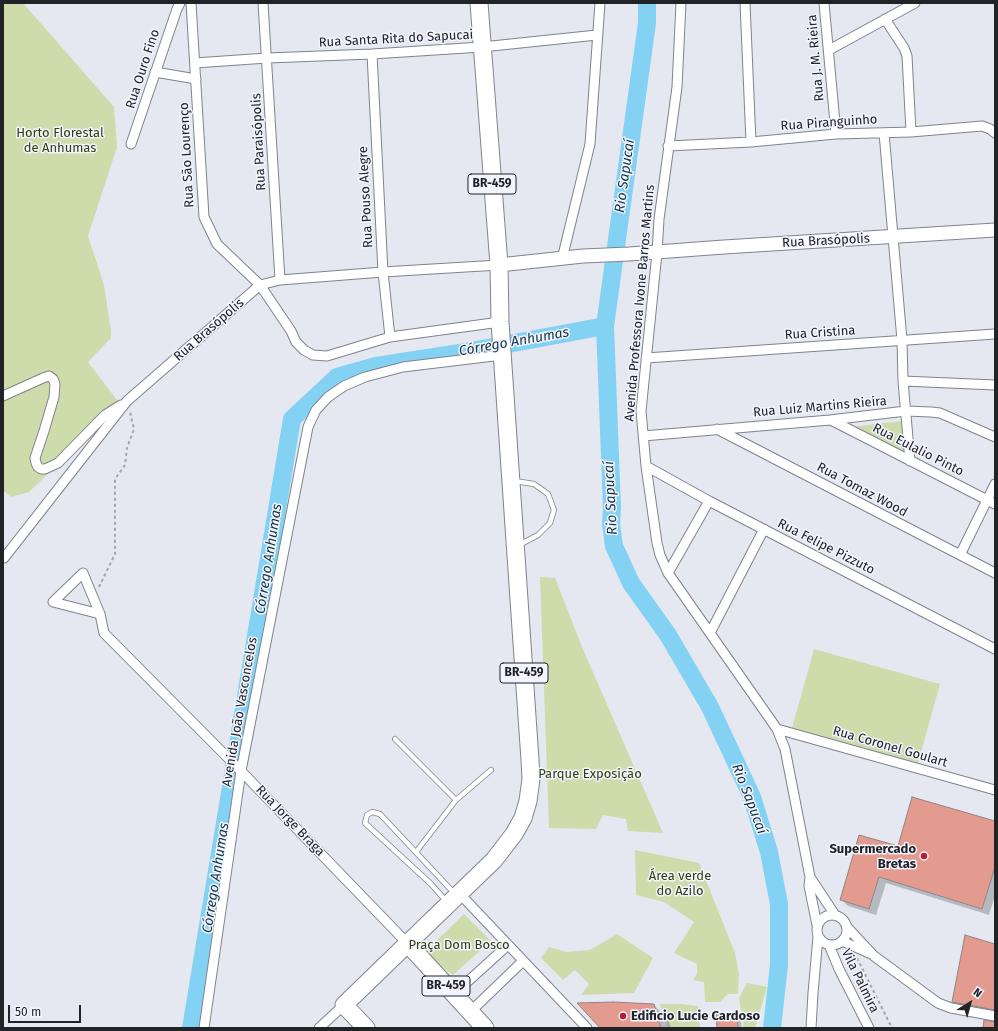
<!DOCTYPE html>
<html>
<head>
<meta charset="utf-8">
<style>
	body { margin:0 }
	#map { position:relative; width:998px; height:1031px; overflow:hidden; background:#e5e8f1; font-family:"Fira Sans",sans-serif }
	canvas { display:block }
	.frame { position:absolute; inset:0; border:4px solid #222326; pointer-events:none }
	.north { position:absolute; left:950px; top:983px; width:40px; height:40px; -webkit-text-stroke:3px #f2f5ff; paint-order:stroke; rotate:37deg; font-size:11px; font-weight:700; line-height:16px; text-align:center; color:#222326 }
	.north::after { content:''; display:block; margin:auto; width:14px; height:18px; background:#222326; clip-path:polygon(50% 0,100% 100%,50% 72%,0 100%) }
	.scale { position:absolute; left:8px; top:1005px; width:73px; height:18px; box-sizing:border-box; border:2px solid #222326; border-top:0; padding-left:5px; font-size:12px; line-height:14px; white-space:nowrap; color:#222326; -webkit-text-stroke:3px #f2f5ff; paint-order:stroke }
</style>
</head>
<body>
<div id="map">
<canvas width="998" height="1031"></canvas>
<div class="frame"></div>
<div class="north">N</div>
<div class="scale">50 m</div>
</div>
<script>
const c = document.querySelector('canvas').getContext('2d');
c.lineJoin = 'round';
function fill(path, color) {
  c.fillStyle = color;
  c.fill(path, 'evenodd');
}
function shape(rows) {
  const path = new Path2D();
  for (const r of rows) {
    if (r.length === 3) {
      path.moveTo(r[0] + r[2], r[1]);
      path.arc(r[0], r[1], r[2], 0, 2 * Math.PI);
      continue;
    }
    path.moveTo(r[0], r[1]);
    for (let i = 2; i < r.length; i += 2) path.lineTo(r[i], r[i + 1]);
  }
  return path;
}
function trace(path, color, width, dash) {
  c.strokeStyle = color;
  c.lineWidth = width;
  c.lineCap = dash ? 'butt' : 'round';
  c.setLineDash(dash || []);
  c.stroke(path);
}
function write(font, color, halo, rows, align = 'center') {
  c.font = font + ' "Fira Sans",sans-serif';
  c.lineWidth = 3;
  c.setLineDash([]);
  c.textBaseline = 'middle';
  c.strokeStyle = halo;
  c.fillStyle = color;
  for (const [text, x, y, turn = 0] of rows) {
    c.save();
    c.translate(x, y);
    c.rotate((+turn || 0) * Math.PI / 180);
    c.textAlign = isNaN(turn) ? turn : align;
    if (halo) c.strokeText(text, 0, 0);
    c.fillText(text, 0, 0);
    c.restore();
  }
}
fill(shape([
	[3,3,23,3,114,107,117,147,88,236,104,285,111,331,111,338,88,362,120,404,29,492,11,497,3,490],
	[902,421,905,455,851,427],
	[540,577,555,578,582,647,663,833,628,831,626,819,603,815,596,829,549,828],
	[814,649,940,684,918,763,792,728],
	[635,850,699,863,735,953,739,974,738,994,728,994,720,1002,705,1002,704,982,693,980,697,974,697,964,674,953,694,922,664,902,636,895],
	[464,914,491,941,453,975,423,954],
	[617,934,653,958,634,993,581,995,589,984,575,970,563,980,541,958,549,947,566,952,590,950],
	[747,983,767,987,755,1028,744,1028,739,998],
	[660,1004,681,1004,698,1006,700,1028,668,1028]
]), '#cedbab');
fill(shape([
	[995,822,995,896,989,915,886,883,876,915,848,906,841,899,898,847],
	[995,945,995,1016,960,1009,953,1001],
	[654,1005,668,1019,671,1028,601,1028],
	[737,1016,741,1021,742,1028,718,1028]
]), '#0003');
trace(shape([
	[647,3,647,23,605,326,612,508,611,524,614,546,631,583,668,635,710,707,752,797,769,852,779,904,779,965,772,1028],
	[191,1028,292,419,337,377,376,366,460,353,605,326]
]), '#83d2f3', 18);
const building = shape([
	[912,797,995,821,995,867,982,909,879,877,869,909,840,900,859,835,898,846,912,797],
	[965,935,995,944,995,1010,952,1002,965,935],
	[613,1002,654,1004,661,1028,600,1028,577,1003,613,1002],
	[716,1014,737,1015,738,1028,717,1028,716,1014],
	[984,1020,995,1022,995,1028,983,1028,984,1020]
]);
fill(building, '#e39a8f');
trace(building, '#908583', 1);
const lane = shape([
	[515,481,534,484,548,494,554,510,550,523,538,535,519,545],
	[395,739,456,800,416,852],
	[456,800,491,770],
	[447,902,431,884,365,823,367,815,372,812,380,814,455,894]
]);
const street = shape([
	[191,3,204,217,217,244,260,285,291,331,296,342,304,350,313,355,327,356,390,337,500,322],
	[263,3,280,280],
	[681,3,677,87,659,219,657,253,641,411,646,466,657,543,660,555,668,573,777,729,785,749,810,877,835,915],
	[745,3,751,142],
	[824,3,836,134],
	[885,19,904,48,907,56,911,132],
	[829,50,915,3],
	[372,54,383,272,390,337],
	[195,63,267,58,372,54,482,47,597,35],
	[155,72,196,79],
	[884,133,902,340,903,381,910,461],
	[131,144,177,9,180,3],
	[668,146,751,142,836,134,911,132,982,126,990,129,995,133],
	[562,259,590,144,600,3],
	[646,358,995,334],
	[903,381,995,385],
	[3,396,43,378,49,376,53,379,55,384,54,397,44,431,35,458,36,463,38,467,41,469,45,469,58,463,105,415,121,405],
	[831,420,995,504],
	[717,429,995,573],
	[643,436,830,420,906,411,931,412,940,413,995,437],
	[646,466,709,501,995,649],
	[960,555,995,484],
	[4,558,127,401,260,285,280,280,383,272,499,265],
	[668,573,709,501],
	[100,614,53,602,83,573,100,614,104,633,241,771,408,944],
	[710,633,764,529],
	[777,729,995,790],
	[810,877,809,886,817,925],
	[460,894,587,1028],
	[832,930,15],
	[847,927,874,956,938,1003,951,1008,995,1016],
	[842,941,871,954],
	[829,945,839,969,869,1028],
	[454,994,508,945],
	[470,1012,523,961],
	[204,1028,241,771,308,427,316,410,328,397,344,386,365,377,403,367,502,355],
	[319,1028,344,1005],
	[811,1028,813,993,818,937]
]);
const secondary = shape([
	[499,265,583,256,629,254,724,247,995,230]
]);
const highway = shape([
	[408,944,485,1028],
	[366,1028,344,1005,494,860,514,834,523,818,528,801,531,779,530,760,500,322,499,265,479,3]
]);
trace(lane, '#81838c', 6);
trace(street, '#81838c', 11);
trace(secondary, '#81838c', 15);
trace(highway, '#81838c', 19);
trace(shape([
	[99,587,115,554,115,479,125,465,127,448,134,429,130,412],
	[857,958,892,1028]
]), '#a3a5ac', 2, [3, 3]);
trace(lane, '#fff', 4.5);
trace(street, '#fff', 9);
trace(secondary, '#fff', 13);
trace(highway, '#fff', 17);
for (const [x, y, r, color] of [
	[924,856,4,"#b22031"],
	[623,1016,4,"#b22031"]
]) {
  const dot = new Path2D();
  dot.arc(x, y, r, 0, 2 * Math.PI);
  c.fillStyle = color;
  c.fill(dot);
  trace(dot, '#f2f5ff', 1.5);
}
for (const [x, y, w] of [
	[492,184,48],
	[524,673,48],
	[446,986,48]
]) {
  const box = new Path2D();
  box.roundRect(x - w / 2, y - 10, w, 20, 3);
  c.fillStyle = '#f2f5ff';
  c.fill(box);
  trace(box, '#222326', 1);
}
write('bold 12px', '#222326', null, [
	["BR-459",492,184],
	["BR-459",524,673],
	["BR-459",446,986]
]);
write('13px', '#222326', '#f2f5ff', [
	["Rua Santa Rita do Sapucai",396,39,-3],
	["Rua J. M. Rieira",816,58,-95],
	["Rua Ouro Fino",143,69,-72],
	["Rua Piranguinho",829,123,-4],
	["Rua Paraisópolis",259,142,-93],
	["Rua São Lourenço",187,155,-93],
	["Rua Pouso Alegre",366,197,-93],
	["Rua Brasópolis",826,241,-3],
	["Avenida Professora Ivone Barros Martins",640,303,-85],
	["Rua Brasópolis",209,330,-41],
	["Rua Cristina",820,333,-4],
	["Rua Luiz Martins Rieira",820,407,-5],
	["Rua Eulalio Pinto",918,450,27],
	["Rua Tomaz Wood",862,490,28],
	["Rua Felipe Pizzuto",826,547,27],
	["Avenida João Vasconcelos",240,712,-80],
	["Rua Coronel Goulart",890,747,16],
	["Rua Jorge Braga",290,821,46],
	["Vila Palmira",860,981,64]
]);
write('13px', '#343e0b', '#f2f5ff', [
	["Horto Florestal",60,133],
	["de Anhumas",60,148],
	["Parque Exposição",590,774],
	["Área verde",680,876],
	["do Azilo",680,891],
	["Praça Dom Bosco",459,945]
]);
write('bold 13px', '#222326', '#f2f5ff', [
	["Supermercado",916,849],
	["Bretas",916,864],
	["Edificio Lucie Cardoso",631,1016,"left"]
], 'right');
write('italic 14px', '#103442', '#f2f5ff', [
	["Rio Sapucaí",625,176,-82],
	["Córrego Anhumas",514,342,-10],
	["Rio Sapucaí",611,498,-93],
	["Córrego Anhumas",269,559,-81],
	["Rio Sapucaí",749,799,69],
	["Córrego Anhumas",216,878,-81]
]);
</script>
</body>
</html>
